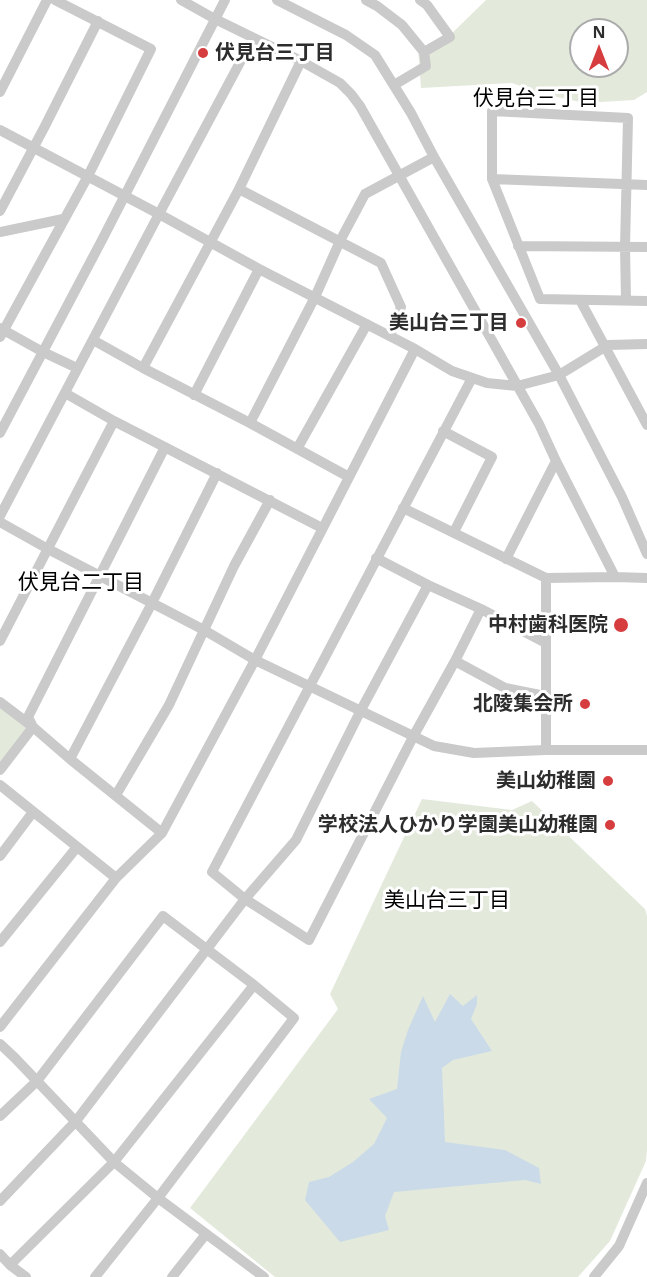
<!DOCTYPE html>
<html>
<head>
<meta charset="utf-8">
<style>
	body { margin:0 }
	#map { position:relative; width:647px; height:1277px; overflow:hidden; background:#fff; font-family:"Open Sans",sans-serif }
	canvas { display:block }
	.north { position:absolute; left:569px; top:18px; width:60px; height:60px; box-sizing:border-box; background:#fff; border:2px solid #ababab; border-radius:50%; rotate:0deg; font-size:16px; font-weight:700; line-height:24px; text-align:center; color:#2d2d2d }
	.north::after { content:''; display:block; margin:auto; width:21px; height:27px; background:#d63d3f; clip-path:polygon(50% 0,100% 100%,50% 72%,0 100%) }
</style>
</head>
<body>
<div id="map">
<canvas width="647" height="1277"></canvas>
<div class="north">N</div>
</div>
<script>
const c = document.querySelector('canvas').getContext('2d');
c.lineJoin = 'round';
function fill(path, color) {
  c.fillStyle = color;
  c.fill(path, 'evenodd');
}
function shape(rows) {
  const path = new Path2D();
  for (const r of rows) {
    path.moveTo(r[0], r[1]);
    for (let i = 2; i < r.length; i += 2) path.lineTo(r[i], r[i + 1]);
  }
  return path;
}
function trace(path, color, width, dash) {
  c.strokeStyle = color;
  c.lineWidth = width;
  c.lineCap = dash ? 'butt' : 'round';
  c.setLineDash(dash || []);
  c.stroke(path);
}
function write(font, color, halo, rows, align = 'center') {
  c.font = font + ' "Open Sans","Noto Sans JP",sans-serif';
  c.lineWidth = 6;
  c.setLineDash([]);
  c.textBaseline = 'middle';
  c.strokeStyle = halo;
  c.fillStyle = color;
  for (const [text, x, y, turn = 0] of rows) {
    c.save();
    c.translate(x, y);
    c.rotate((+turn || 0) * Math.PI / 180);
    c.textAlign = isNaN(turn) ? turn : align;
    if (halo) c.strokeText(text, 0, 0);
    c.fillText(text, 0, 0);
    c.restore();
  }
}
fill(shape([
	[486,0,647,0,647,92,634,100,584,103,540,93,512,83,421,88,418,48,445,40],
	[581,30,617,30,617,66,581,66],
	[0,707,28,728,0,764],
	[422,799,512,810,532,801,645,909,647,916,647,1150,646,1161,610,1241,578,1277,275,1277,190,1208,338,1009,330,994]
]), '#e3eadc');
fill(shape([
	[450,994,463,1006,477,995,477,1004,471,1019,492,1051,453,1060,442,1068,445,1142,505,1150,539,1168,541,1184,525,1180,394,1192,385,1216,389,1230,340,1242,305,1200,309,1182,329,1177,353,1162,374,1144,387,1118,369,1099,397,1089,401,1052,408,1030,423,996,435,1022]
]), '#cadae8');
trace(shape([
	[181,0,215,19,301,61,340,83,351,94,360,106,539,424,556,461,615,577,647,578],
	[277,0,346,35,375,55,411,113,434,157,559,375,622,497,647,554],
	[366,0,377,6,402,25,424,52,426,66,394,85],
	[420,0,427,5,450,37,424,52],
	[0,92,47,0],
	[0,130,159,214,259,269,415,349,452,371,487,383,517,386,559,375,608,345,647,344],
	[492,179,492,111,628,118,625,247,626,300],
	[647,185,492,179,540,299,647,301],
	[239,189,381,263,401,307,390,336],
	[0,211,45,126,98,21],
	[0,232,63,219],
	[518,246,647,247],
	[580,300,647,425],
	[0,328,43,352,77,368],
	[0,337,88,176,151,49,55,0],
	[93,340,143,368,250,423,349,477],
	[143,368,239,189,301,61],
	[472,378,212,872,245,899,309,940,413,737,455,661,481,609],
	[65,393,114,421,322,528],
	[194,395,259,269],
	[250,423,315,297,340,241,365,194,434,157],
	[443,431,492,457,454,532],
	[0,433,102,240,225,0],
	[297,449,367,324],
	[403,508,546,578,546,750],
	[0,516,159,214,253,38],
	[0,522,48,549,204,630,255,660,434,746,474,753,546,750,647,750],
	[376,558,428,585,481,609,546,643],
	[506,559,556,461],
	[546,578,615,577],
	[0,641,114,421],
	[455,661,505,688,545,696],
	[0,702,33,727,70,759,162,833],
	[70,759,152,603,217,473],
	[0,770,33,727,28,717,165,447],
	[0,785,116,878],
	[116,795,169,705,234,566,270,500],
	[0,856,33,812],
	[0,942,77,847],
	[0,1027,116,878,162,833,255,660,415,349],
	[0,1044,15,1058,114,1162,158,1198,264,1277],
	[0,1116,37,1081,163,916,254,985,294,1018,158,1198,95,1277],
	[0,1201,76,1121,245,899,296,840,361,710,428,585],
	[0,1254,10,1265,26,1277],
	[10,1265,114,1162,254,985],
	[172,1277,206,1234],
	[594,1277,619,1246,647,1183]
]), '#cacaca', 10);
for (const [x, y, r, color] of [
	[203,53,6,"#d63d3f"],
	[521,323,6,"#d63d3f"],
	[621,625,8,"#d63d3f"],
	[585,704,6,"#d63d3f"],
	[608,781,6,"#d63d3f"],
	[610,825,6,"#d63d3f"]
]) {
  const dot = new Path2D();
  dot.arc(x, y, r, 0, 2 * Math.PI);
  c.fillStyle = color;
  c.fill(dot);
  trace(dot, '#fff', 2);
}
write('bold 20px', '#2d2d2d', '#fff', [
	["伏見台三丁目",215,53,"left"],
	["美山台三丁目",509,323],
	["中村歯科医院",608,625],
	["北陵集会所",573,704],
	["美山幼稚園",596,781],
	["学校法人ひかり学園美山幼稚園",598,825]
], 'right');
write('21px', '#000', '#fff', [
	["伏見台三丁目",536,99],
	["伏見台二丁目",81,583],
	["美山台三丁目",447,901]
]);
</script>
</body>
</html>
